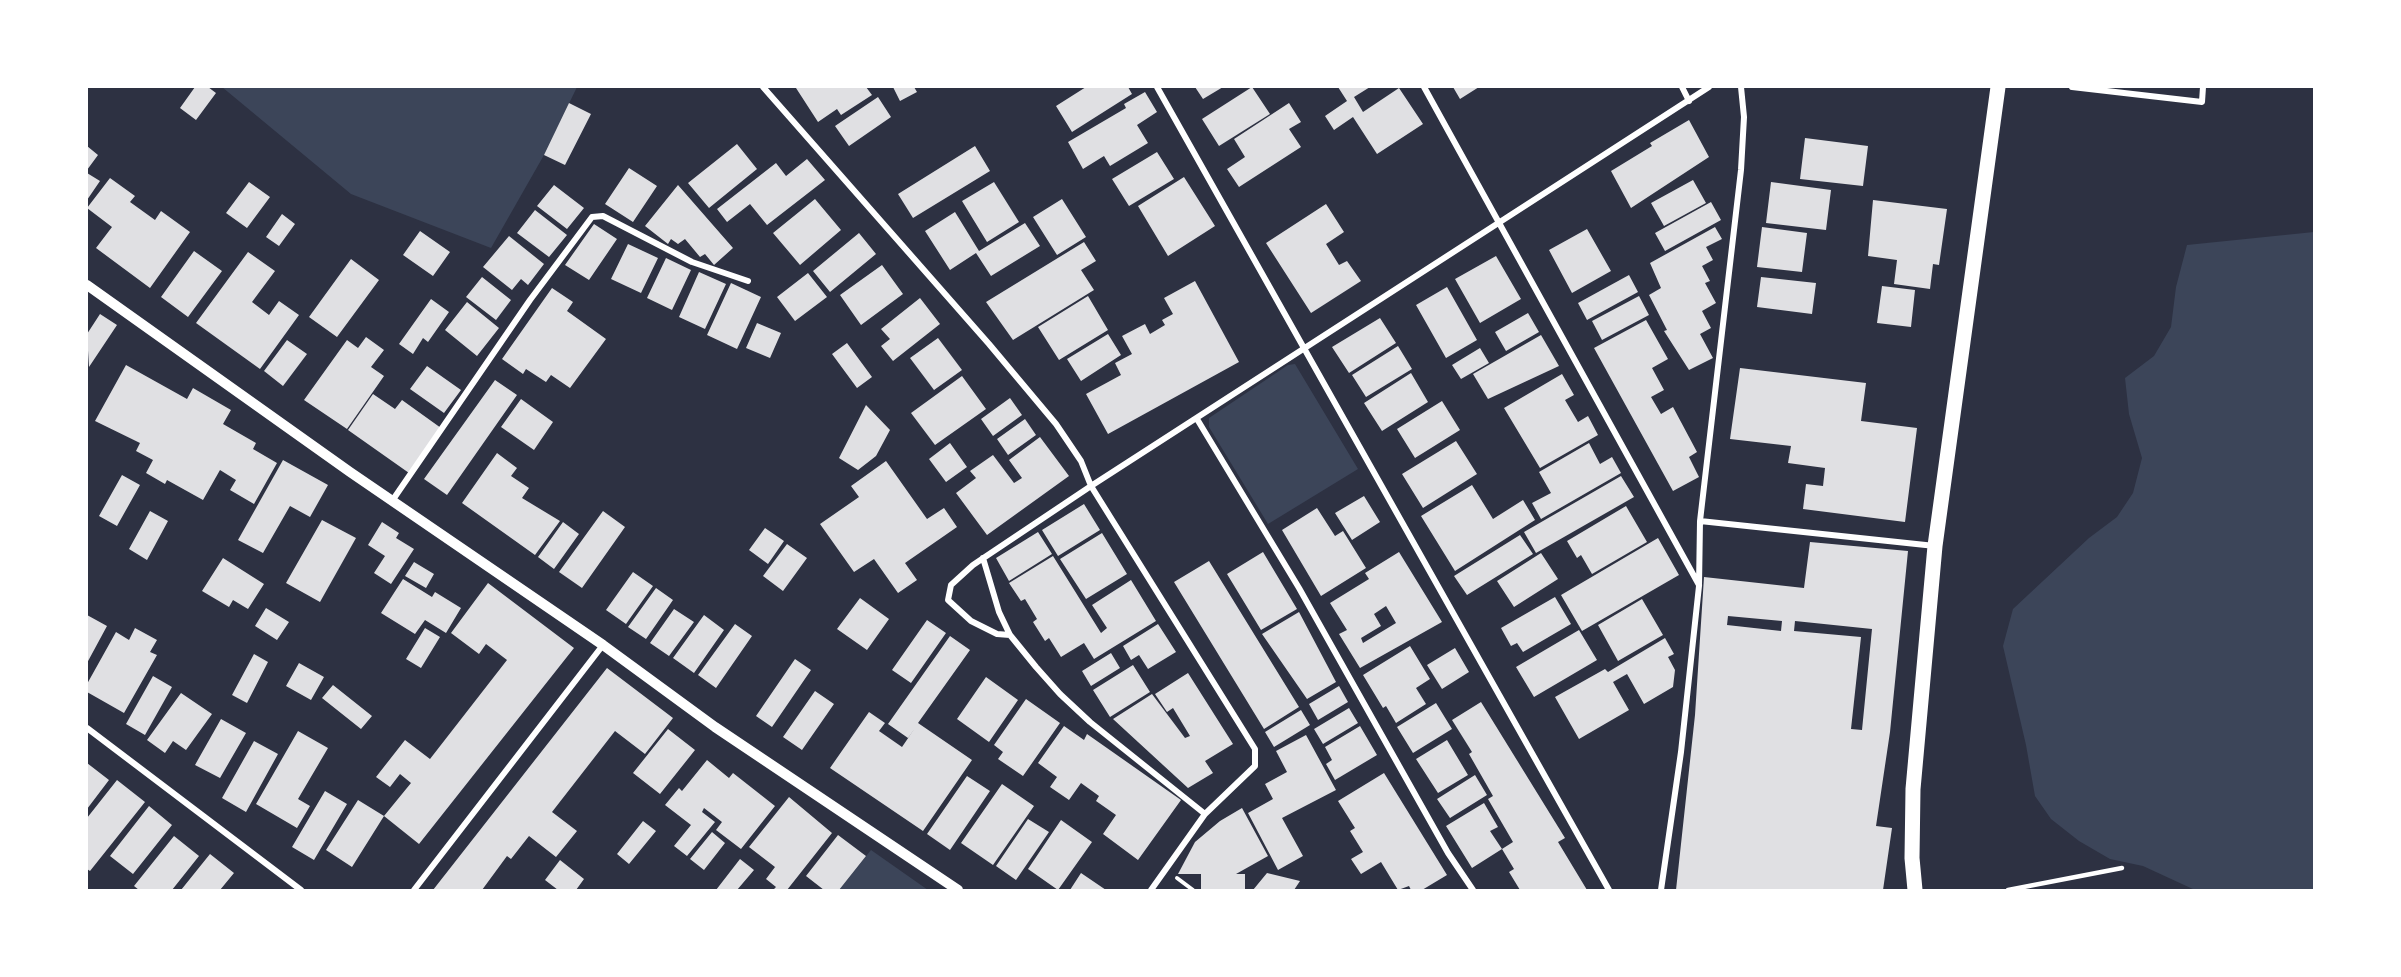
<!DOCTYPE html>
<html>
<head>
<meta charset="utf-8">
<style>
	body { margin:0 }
	#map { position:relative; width:2401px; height:977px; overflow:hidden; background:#2d3142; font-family:"DM Sans",sans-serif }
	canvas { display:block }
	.frame { position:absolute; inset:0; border:88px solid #fff; pointer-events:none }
</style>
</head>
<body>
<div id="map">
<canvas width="2401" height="977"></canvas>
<div class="frame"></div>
</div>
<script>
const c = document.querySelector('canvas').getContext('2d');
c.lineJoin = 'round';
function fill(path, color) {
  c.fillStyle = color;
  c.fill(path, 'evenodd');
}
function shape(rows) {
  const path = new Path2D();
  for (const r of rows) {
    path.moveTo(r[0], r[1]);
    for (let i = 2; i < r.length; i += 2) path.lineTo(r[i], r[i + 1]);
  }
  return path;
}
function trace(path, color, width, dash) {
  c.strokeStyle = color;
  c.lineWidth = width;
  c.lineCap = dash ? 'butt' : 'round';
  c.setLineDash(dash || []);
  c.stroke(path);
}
fill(shape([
	[222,87,577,87,544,155,491,248,351,194],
	[2314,232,2314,890,2195,890,2143,866,2110,859,2079,841,2051,819,2035,796,2026,745,2003,646,2013,609,2089,538,2117,517,2133,493,2142,458,2129,414,2125,378,2154,356,2171,327,2176,287,2187,245],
	[1295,364,1358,469,1268,524,1209,427,1209,418,1288,365],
	[871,850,928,890,839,890]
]), '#3c4559');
fill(shape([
	[195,87,208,87,216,93,196,120,180,108],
	[866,87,872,95,841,115,837,109,818,122,796,88],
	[893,87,914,87,917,92,900,101],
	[1086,87,1128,87,1132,94,1072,132,1056,106],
	[1195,87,1223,87,1203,99],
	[1252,87,1270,114,1219,146,1202,119],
	[1338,87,1370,87,1354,97,1363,112,1399,88,1423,124,1377,154,1353,117,1334,130,1325,116,1347,101],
	[1453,87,1479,87,1460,99],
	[1145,92,1157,112,1137,125,1148,143,1110,166,1104,156,1083,169,1068,142,1126,108,1124,104],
	[878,97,891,117,849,146,835,126],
	[569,103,591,114,565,165,544,155],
	[1289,103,1301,122,1289,129,1301,147,1239,187,1227,169,1245,157,1234,139],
	[1689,120,1709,157,1631,208,1611,171,1652,146,1650,143],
	[1805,138,1868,146,1863,186,1800,179],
	[737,144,757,169,709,208,688,183],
	[87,146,98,155,87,170],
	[975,146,990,171,913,218,898,194],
	[1157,152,1174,179,1129,206,1112,179],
	[807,159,825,180,767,225,750,204,727,222,717,209,776,163,786,176],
	[629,168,657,186,633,222,605,204],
	[87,173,100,181,87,200],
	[1184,177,1215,226,1168,256,1138,206],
	[110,178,135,196,130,202,155,220,161,211,190,232,150,288,96,248,112,227,87,208],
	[1693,180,1706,203,1664,226,1651,203],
	[249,182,270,197,247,228,226,213],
	[994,182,1019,222,987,242,962,201],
	[1771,182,1831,190,1826,230,1766,223],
	[554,185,584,208,567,229,537,206],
	[678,185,733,248,714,265,705,254,700,257,685,239,678,244,671,239,668,244,645,226],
	[815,199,841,230,800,265,773,233],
	[1062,199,1086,237,1057,255,1033,217],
	[1873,200,1947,209,1939,265,1933,264,1930,289,1894,284,1897,260,1868,256],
	[1711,202,1721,220,1665,251,1655,233],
	[1326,204,1344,232,1326,244,1339,265,1347,261,1361,281,1311,313,1266,243],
	[535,210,567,235,549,257,517,233],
	[955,212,979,251,1025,223,1040,246,991,276,976,253,950,270,925,231],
	[282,214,295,224,279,246,266,237],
	[594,224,617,239,589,280,565,265],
	[1715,227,1722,239,1706,247,1713,260,1702,266,1710,281,1705,283,1716,303,1702,311,1711,328,1700,334,1713,358,1689,370,1664,331,1667,330,1649,295,1661,288,1650,263],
	[1762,227,1807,233,1802,272,1757,267],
	[1587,229,1611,271,1572,293,1549,250],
	[420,231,450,252,433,276,403,255],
	[859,233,876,254,830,292,813,271],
	[509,236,544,264,528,285,521,279,512,290,483,267],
	[1084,242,1096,261,1081,270,1094,290,1013,340,986,302],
	[628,244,658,258,641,293,611,279],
	[194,251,222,271,188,317,161,297],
	[248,252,275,271,252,302,269,315,279,301,299,315,260,369,196,323],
	[1496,256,1521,299,1480,323,1455,279],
	[666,258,691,270,672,310,647,298],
	[351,259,379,280,337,337,309,317],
	[882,265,903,294,861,325,840,295],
	[699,272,726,284,705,329,679,317],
	[808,273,827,297,795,321,777,297],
	[1629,275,1638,292,1587,320,1578,303],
	[482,277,511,300,496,320,466,297],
	[1761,277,1816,283,1812,314,1757,307],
	[1195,281,1239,362,1108,434,1086,394,1121,375,1115,363,1132,354,1122,336,1145,324,1150,334,1165,325,1162,320,1173,314,1164,298],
	[731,283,761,297,737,349,707,335],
	[1882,286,1915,290,1911,327,1877,323],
	[1447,287,1477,340,1446,358,1416,305],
	[552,288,573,302,567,311,606,339,570,388,551,375,546,382,526,369,523,374,502,359],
	[1088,296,1108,330,1059,360,1038,327],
	[1639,296,1649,315,1602,340,1592,321],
	[920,298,940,324,893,361,881,346,890,339,881,329],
	[431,299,449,312,428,342,423,338,413,354,399,344],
	[467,302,499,328,477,356,445,330],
	[1528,313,1539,332,1506,351,1495,332],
	[100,314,117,325,89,367,87,334],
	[1380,318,1396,343,1349,373,1332,347],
	[1646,320,1668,359,1652,368,1664,390,1651,397,1661,414,1673,407,1697,452,1689,457,1699,477,1673,491,1594,348],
	[757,323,781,333,770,358,746,348],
	[1108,334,1121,355,1081,381,1067,359],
	[1541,335,1559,366,1488,399,1473,374],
	[366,337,384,350,371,367,384,376,347,429,304,400,347,340,358,348],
	[938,338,962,370,934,390,910,358],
	[287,340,307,354,283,386,264,371],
	[847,343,872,377,857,388,832,354],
	[1398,346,1412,369,1366,397,1352,375],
	[1480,348,1489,363,1461,379,1452,365],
	[126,365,187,399,193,388,231,410,223,424,256,443,253,449,277,463,254,504,230,490,236,480,220,470,203,500,167,480,165,484,146,473,153,460,136,451,140,443,95,421],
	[427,366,461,390,444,413,410,389],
	[1740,368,1866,383,1861,421,1917,428,1905,522,1803,509,1806,484,1823,486,1825,468,1788,463,1791,446,1730,439],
	[1411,373,1428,402,1382,431,1364,403],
	[1562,374,1574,395,1565,400,1578,422,1588,416,1598,435,1540,468,1504,408],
	[962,376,986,409,935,445,911,413],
	[495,380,517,395,447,495,424,479],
	[373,394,395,409,402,400,441,428,409,473,348,430],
	[1010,398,1022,415,993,436,981,419],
	[521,399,553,422,534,450,501,427],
	[1442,401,1460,430,1415,458,1397,429],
	[866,405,890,430,876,456,858,470,839,458],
	[1025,419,1036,435,1008,455,997,439],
	[1040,437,1069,476,987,535,956,493,976,478,970,471,993,455,1014,483,1022,478,1009,460],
	[1456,441,1477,474,1423,508,1402,474],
	[950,443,967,467,946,482,929,459],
	[1589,443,1600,464,1612,457,1621,473,1541,519,1532,503,1551,493,1539,472],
	[497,453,517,468,511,476,529,488,522,498,560,521,535,555,462,503],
	[283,460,328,485,310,517,290,506,263,553,238,540],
	[886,461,927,519,944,508,957,527,905,563,917,580,898,593,874,559,854,572,820,524,859,497,851,486],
	[122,475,140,485,117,526,99,516],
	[1621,476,1634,497,1536,553,1524,532],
	[1472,485,1493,519,1523,500,1535,520,1455,571,1421,516],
	[1364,496,1380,522,1352,540,1335,513],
	[1084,504,1100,530,1058,556,1042,530],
	[1626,506,1647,542,1592,574,1581,555,1577,558,1567,541],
	[1317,508,1335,536,1343,531,1366,568,1321,596,1282,530],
	[150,511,168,521,147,560,129,549],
	[603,511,625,527,582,588,559,572],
	[322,520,356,538,320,602,286,583],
	[382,522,399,533,396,538,414,549,391,584,374,573,385,556,368,545],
	[563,522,579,534,554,569,538,557],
	[765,528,784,541,768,564,749,550],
	[1038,532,1052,554,1009,581,996,558],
	[1102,533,1127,574,1086,599,1060,559],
	[1520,535,1533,554,1467,595,1454,576],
	[1658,538,1679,575,1582,631,1561,595],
	[1810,542,1908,551,1890,732,1876,826,1892,828,1883,890,1676,890,1695,715,1704,577,1804,588],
	[1728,616,1782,621,1781,631,1727,625],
	[1795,621,1872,629,1862,730,1851,729,1861,637,1794,631],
	[787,544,807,558,783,591,763,576],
	[1263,552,1297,609,1261,630,1227,574],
	[1399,552,1442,622,1360,668,1339,634,1347,630,1330,603,1369,579,1365,573],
	[1386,606,1396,623,1363,643,1361,638,1381,626,1374,614],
	[1541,553,1558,579,1514,607,1497,581],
	[1053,556,1101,633,1107,628,1092,605,1131,580,1156,621,1094,659,1084,643,1061,657,1049,638,1045,641,1033,622,1037,619,1025,599,1021,601,1009,583],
	[223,558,264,584,248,609,233,600,229,607,202,591],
	[1209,561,1299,707,1264,729,1174,582],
	[414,562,434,574,426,588,405,576],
	[633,572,653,586,626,624,606,610],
	[403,579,432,597,435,592,461,608,446,633,425,620,415,634,381,613],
	[488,583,574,648,419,844,384,816,352,867,326,850,358,800,384,816,411,783,400,774,390,787,376,777,405,740,430,759,507,660,486,644,479,654,451,633],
	[656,588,673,600,646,639,628,627],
	[1555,597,1571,624,1523,652,1517,643,1511,646,1501,628],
	[860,598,889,619,867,650,837,629],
	[1642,599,1663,635,1618,661,1598,625],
	[266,608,289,622,277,640,255,626],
	[674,609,694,622,669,656,650,643],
	[1299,612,1336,682,1307,699,1262,634],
	[87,615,107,626,87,663],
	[704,615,724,630,694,673,673,658],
	[927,620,946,633,911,683,892,670],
	[735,624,752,636,716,688,698,675],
	[1158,624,1176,652,1148,669,1139,655,1131,660,1123,646],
	[135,628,157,640,150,652,157,655,124,713,87,692,87,684,116,632,129,640],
	[425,628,440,637,421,668,406,659],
	[1579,630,1597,660,1534,697,1516,667],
	[950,636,970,650,918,723,972,760,923,831,830,768,869,712,885,723,879,731,902,747,915,728,908,738,888,724],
	[1665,638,1674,654,1668,657,1675,670,1673,687,1644,704,1627,674,1613,682,1629,710,1579,739,1555,697,1605,669,1608,672],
	[1410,646,1430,679,1416,688,1426,704,1396,723,1386,706,1383,708,1363,675],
	[1455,648,1469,672,1442,689,1427,665],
	[1111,653,1120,668,1091,686,1082,671],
	[254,654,268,662,247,703,232,695],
	[795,659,811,670,772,727,756,716],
	[299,663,324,677,311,700,286,686],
	[1133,665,1150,692,1110,717,1093,690],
	[607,668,673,718,645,754,615,731,552,812,577,831,556,857,529,836,511,859,507,856,482,890,433,890],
	[1188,673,1233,744,1205,761,1213,773,1188,788,1113,719,1152,694,1185,738,1190,736,1173,708,1167,712,1155,694],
	[153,676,172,687,145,735,126,724],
	[986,677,1018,700,989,742,957,719],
	[333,685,372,716,361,729,322,698],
	[1339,686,1348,702,1318,720,1309,704],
	[815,691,834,704,802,750,783,737],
	[181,693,212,714,186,750,173,741,165,753,147,740],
	[1026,699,1060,723,1023,776,998,759,1003,752,994,745],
	[1481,702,1565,838,1558,842,1587,890,1520,890,1509,872,1514,869,1502,849,1472,868,1446,826,1484,803,1498,827,1490,831,1502,849,1513,842,1488,799,1493,796,1469,754,1472,752,1452,720],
	[1436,703,1452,729,1413,753,1397,727],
	[1349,708,1358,723,1323,744,1314,729],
	[1301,710,1310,725,1274,747,1265,732],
	[221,719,246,733,220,778,195,765],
	[1064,726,1084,740,1087,734,1181,800,1138,860,1103,834,1116,815,1096,801,1099,796,1081,783,1069,800,1050,787,1057,777,1038,763],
	[1360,726,1377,755,1335,780,1326,764,1332,760,1325,747],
	[668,729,695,750,660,794,633,773],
	[298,731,328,748,298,799,310,806,297,828,256,804],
	[1306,735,1336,790,1282,818,1303,856,1278,870,1248,813,1273,799,1265,784,1287,772,1276,751],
	[1447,740,1468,775,1438,793,1416,759],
	[254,741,278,754,246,812,222,798],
	[707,760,729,778,733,773,775,806,741,849,716,830,722,822,704,808,702,812,715,822,687,856,674,846,691,825,665,805,679,788,682,791],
	[87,763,109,780,87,809],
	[1384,773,1447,875,1422,890,1411,890,1409,886,1398,890,1381,862,1361,874,1351,859,1363,852,1350,831,1355,828,1338,801],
	[1475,775,1487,795,1450,818,1437,799],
	[967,776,990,791,950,850,927,834],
	[117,780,145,802,90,871,87,869,87,818],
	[1002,784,1034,806,993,865,961,843],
	[325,791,347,804,314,860,292,847],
	[789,797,832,833,787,890,773,890,776,887,766,879,775,867,749,847],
	[149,806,172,825,133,874,110,856],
	[1242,808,1268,856,1236,874,1245,874,1245,889,1201,889,1201,874,1178,874,1195,842,1220,821],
	[1028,819,1049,832,1016,880,996,866],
	[1061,820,1092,842,1058,890,1028,869],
	[643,821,656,831,629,864,617,854],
	[712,832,725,843,704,870,690,859],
	[838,835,866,856,839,890,824,890,806,876],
	[174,836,199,856,172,890,139,890,134,886],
	[210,854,234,873,220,890,181,890],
	[740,859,754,870,737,890,716,890],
	[560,860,584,879,576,890,558,890,545,880],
	[1081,873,1106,890,1070,890],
	[1267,873,1300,881,1294,890,1253,890]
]), '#e0e0e3');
trace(shape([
	[1177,878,1193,890]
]), '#fff', 4);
trace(shape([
	[2008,890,2122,868]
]), '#fff', 4.5);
trace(shape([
	[763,87,989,344,1056,424,1081,461,1091,486,1255,749,1255,766,1205,814,1151,890],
	[1157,87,1609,890],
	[1424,87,1699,585],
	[1682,87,1689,101],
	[2072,87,2202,102,2203,87],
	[1197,419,1299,588,1448,853,1473,890],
	[392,501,530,300,592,217,603,216,692,262,748,281],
	[1700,521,1935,546],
	[983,558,999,612,1010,635,1036,667,1060,694,1090,722,1205,814],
	[1010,635,997,634,971,621,948,600,951,585,973,565,1091,486,1709,87],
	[87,728,301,890],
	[414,890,603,645],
	[1661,890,1681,752,1699,586,1700,521,1741,170,1744,117,1741,87]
]), '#fff', 6);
trace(shape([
	[87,285,350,472,603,645,715,727,958,890]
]), '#fff', 10);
trace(shape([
	[1915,890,1912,858,1913,789,1935,546,1998,87]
]), '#fff', 15);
</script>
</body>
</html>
